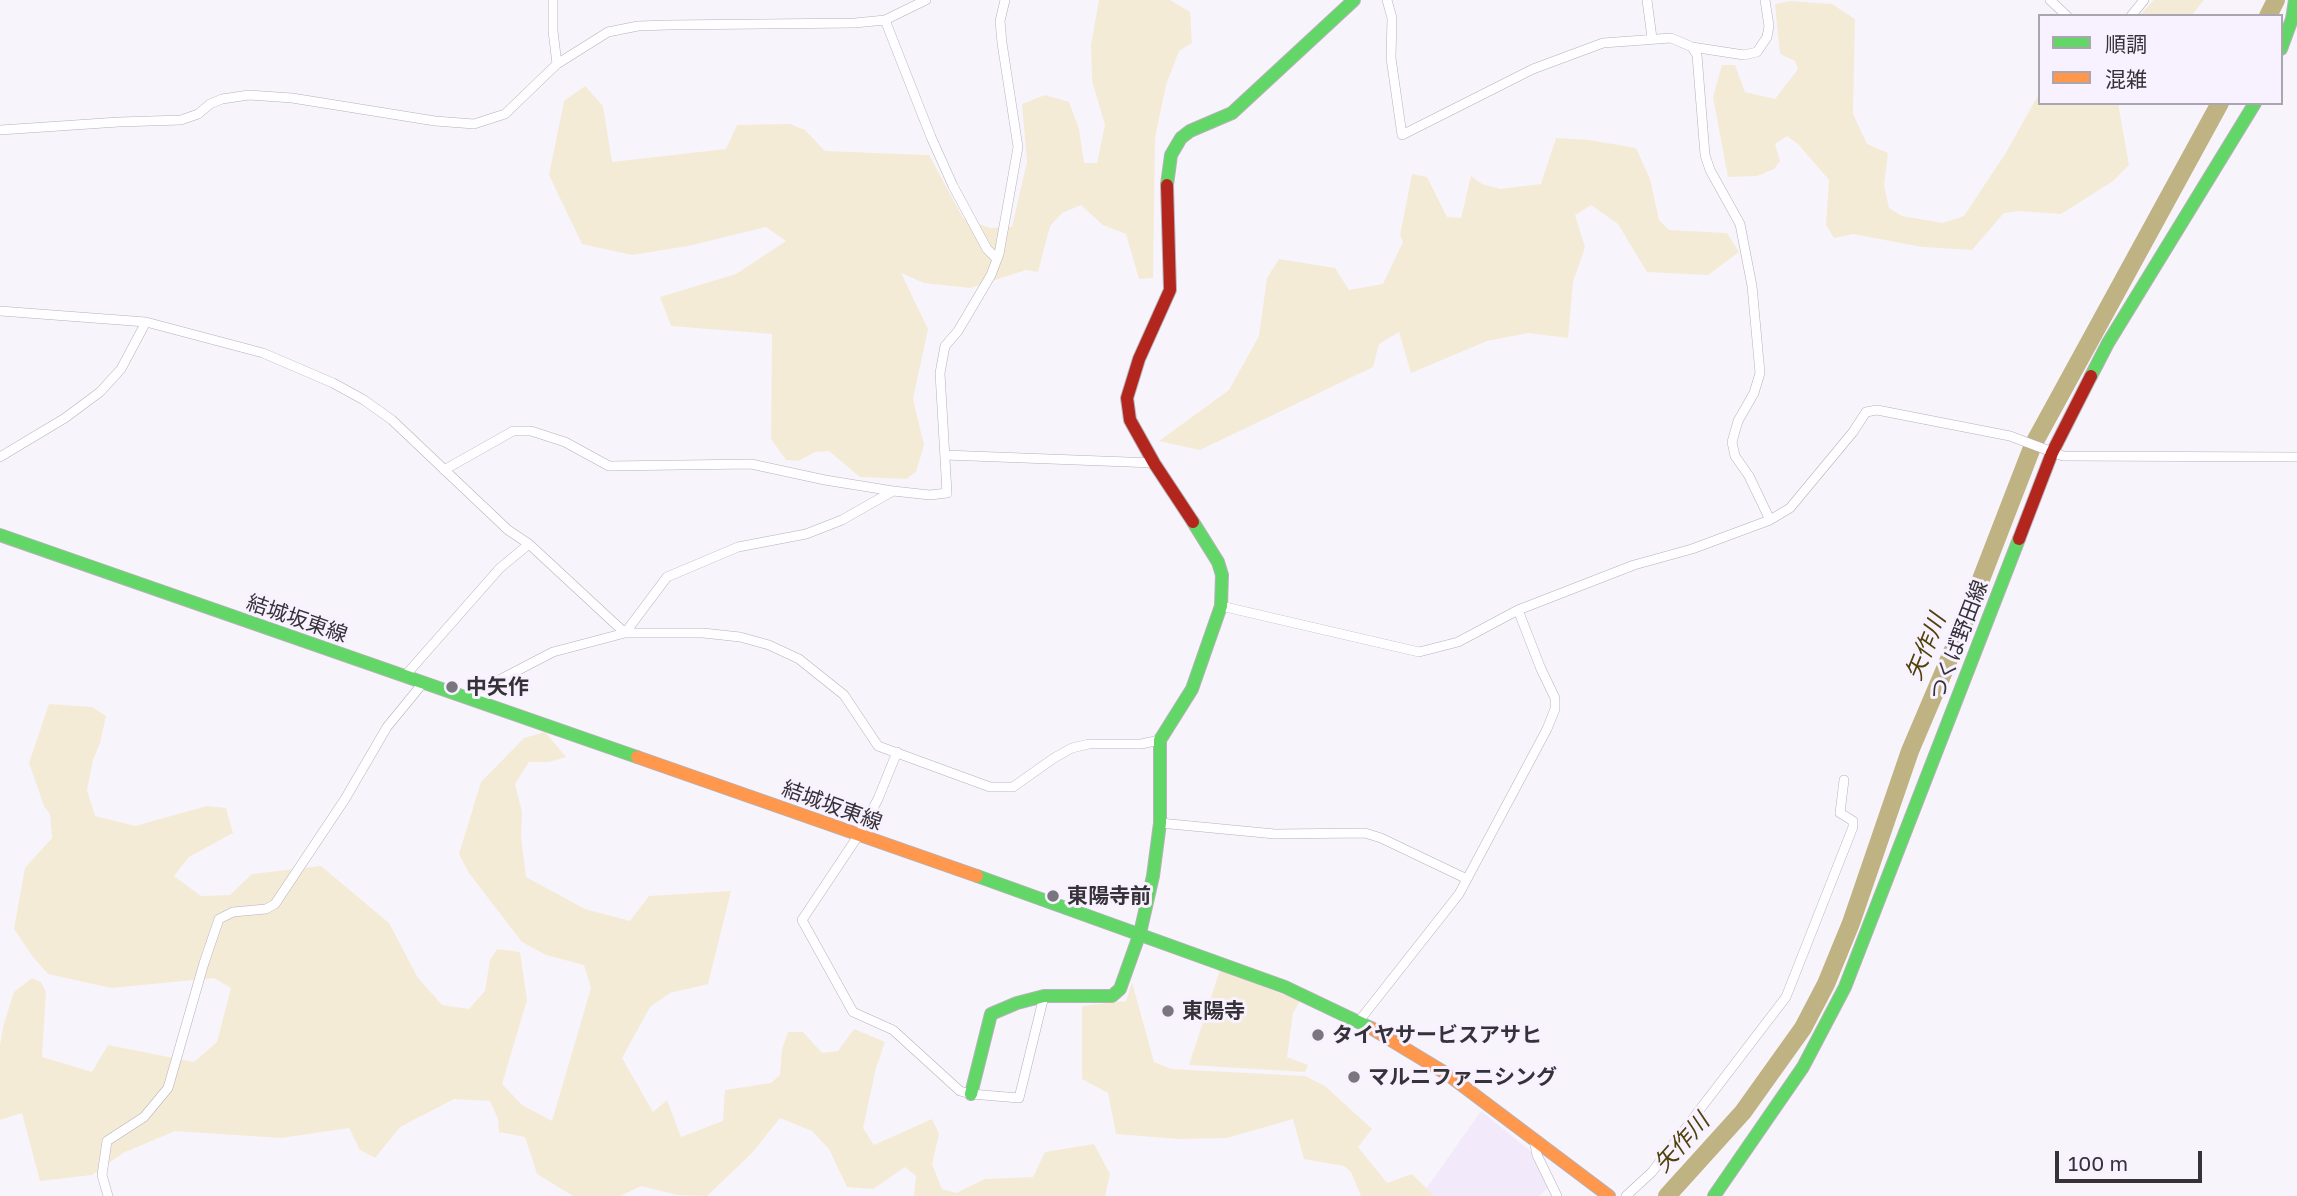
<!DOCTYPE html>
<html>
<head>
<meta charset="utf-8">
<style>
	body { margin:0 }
	#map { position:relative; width:2297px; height:1196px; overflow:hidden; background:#f8f4fc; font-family:"Golos Text","Noto Sans JP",sans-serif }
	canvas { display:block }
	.legend { position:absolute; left:2038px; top:14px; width:245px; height:91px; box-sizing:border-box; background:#f8f1ff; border:2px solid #aaa5af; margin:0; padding:9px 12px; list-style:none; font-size:21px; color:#353238 }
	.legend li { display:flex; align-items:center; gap:14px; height:35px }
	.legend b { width:35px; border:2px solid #aaa5af }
	.scale { position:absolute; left:2055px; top:1151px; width:147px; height:32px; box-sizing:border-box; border:4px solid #353238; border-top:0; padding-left:9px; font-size:21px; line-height:24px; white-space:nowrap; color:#353238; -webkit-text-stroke:5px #f8f1ff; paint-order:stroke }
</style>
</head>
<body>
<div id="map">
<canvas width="2297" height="1196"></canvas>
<ul class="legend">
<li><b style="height:9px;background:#63d668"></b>順調</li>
<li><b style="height:9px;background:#ff974d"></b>混雑</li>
</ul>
<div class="scale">100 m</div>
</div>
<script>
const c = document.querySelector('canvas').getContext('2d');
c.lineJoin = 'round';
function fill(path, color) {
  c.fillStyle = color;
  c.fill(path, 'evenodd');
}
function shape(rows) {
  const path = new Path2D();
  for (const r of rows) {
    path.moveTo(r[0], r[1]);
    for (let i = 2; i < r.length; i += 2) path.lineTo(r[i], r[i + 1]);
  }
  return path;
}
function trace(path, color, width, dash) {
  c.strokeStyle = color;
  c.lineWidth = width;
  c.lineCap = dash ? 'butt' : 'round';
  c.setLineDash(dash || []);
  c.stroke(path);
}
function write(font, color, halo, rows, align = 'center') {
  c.font = font + ' "Golos Text","Noto Sans JP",sans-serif';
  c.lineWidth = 6;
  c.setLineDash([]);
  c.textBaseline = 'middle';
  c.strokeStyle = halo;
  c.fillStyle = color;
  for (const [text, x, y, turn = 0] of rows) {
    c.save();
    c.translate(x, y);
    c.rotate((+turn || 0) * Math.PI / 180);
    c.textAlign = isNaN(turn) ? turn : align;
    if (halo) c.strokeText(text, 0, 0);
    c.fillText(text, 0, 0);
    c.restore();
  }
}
fill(shape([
	[1481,1111,1533,1153,1549,1187,1539,1196,1421,1196]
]), '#f2eafa');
fill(shape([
	[1099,0,1170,0,1190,12,1192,43,1179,51,1166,85,1155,138,1153,278,1139,279,1126,234,1103,225,1081,205,1062,213,1050,226,1038,272,1026,270,970,288,924,283,901,273,928,329,913,399,924,445,916,472,906,479,860,477,829,451,815,452,798,461,786,460,771,439,772,334,671,326,660,297,736,274,786,241,766,227,688,246,632,255,582,244,549,175,564,101,585,86,603,106,612,162,726,149,737,125,790,124,805,130,825,151,929,155,963,218,990,228,1012,227,1027,162,1022,104,1045,95,1069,102,1079,129,1084,163,1097,163,1105,125,1092,81,1091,45],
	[2154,0,2204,0,2191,16,2139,16],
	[1790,1,1832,4,1855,19,1853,114,1867,144,1888,153,1884,185,1889,208,1902,216,1943,223,1964,216,2007,151,2040,92,2040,103,2118,103,2129,165,2113,181,2061,214,2019,211,2004,213,1972,250,1922,247,1853,234,1834,238,1826,225,1829,180,1798,144,1787,136,1775,144,1780,161,1774,169,1757,176,1728,177,1713,97,1722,65,1735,65,1745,92,1775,99,1798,69,1795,61,1780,54,1775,4],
	[1556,138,1589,140,1636,148,1650,179,1659,220,1669,230,1727,233,1739,252,1708,275,1647,272,1618,224,1591,205,1575,215,1585,247,1573,282,1568,338,1528,333,1487,341,1411,373,1399,332,1379,344,1373,367,1200,450,1159,441,1229,390,1259,336,1267,278,1279,259,1335,268,1349,290,1383,284,1403,242,1400,235,1412,174,1427,177,1447,217,1461,218,1471,176,1482,184,1500,189,1541,184],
	[49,704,92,707,106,716,100,743,93,760,87,790,95,816,135,826,207,806,226,808,233,833,189,857,174,876,201,896,230,895,252,874,321,866,389,923,418,978,442,1005,469,1009,485,991,490,960,497,949,520,952,527,1000,502,1084,522,1105,552,1121,591,988,584,965,546,955,522,942,469,873,459,854,481,782,524,738,545,732,566,757,549,762,529,762,515,784,522,812,521,837,526,877,585,909,630,921,649,896,731,891,708,984,670,993,650,1007,622,1058,653,1112,667,1100,681,1137,723,1121,725,1090,771,1083,780,1075,782,1049,788,1032,803,1032,822,1053,838,1051,854,1029,885,1042,876,1068,863,1128,874,1145,932,1119,939,1134,932,1164,942,1189,956,1193,985,1179,1033,1177,1045,1152,1094,1144,1110,1174,1105,1196,914,1196,916,1176,905,1167,873,1189,847,1187,829,1149,812,1131,780,1118,752,1153,707,1196,678,1195,641,1186,620,1196,573,1196,537,1174,525,1137,499,1132,498,1119,490,1101,454,1099,400,1127,375,1158,360,1150,349,1128,281,1138,175,1131,123,1153,92,1175,40,1181,22,1113,0,1120,0,1046,3,1027,14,992,32,978,41,982,46,992,42,1057,92,1072,108,1045,194,1062,217,1042,231,988,214,978,111,988,48,974,33,957,14,929,25,868,52,838,50,814,44,806,29,763],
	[1220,970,1300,1001,1293,1013,1287,1057,1308,1065,1305,1072,1189,1065],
	[1132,982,1154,1062,1171,1069,1305,1076,1325,1086,1372,1129,1358,1147,1387,1183,1412,1174,1434,1196,1361,1196,1351,1172,1344,1166,1304,1159,1293,1119,1227,1138,1179,1139,1116,1134,1108,1093,1082,1079,1082,1006,1126,1001]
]), '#f4ebd6');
trace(shape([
	[2268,16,2276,0],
	[1667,1196,1743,1112,1803,1028,1826,984,1851,923,1910,751,1961,631,2033,445,2220,103]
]), '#bfb283', 18);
const street = shape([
	[553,0,553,31,557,64],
	[1387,0,1392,18,1391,58,1402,135,1533,69,1603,43,1671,38,1692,47,1744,55,1757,52,1767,37,1769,26,1765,0],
	[1647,0,1652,38],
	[2050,0,2067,16],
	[2131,16,2144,0],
	[885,20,931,137,953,186,987,249,996,258],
	[1692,47,1697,55,1705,155,1710,170,1740,224,1752,286,1760,373,1754,393,1738,421,1732,442,1735,456,1749,476,1770,520],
	[0,130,119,122,181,120,198,114,210,104,222,99,249,95,292,98,435,121,474,124,505,114,557,64,608,32,638,26,668,25,855,23,885,20,926,0],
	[0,311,146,322,263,353,333,383,364,400,392,420,508,530,529,544,625,633],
	[945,455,1154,463],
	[0,457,65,418,100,392,121,369,146,322],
	[444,470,513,431,531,431,565,442,609,466,751,464,825,480,893,491,930,495,947,493,940,373,945,346,958,331,991,275,999,254,1018,147,1002,43,1000,21,1005,0],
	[1221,606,1419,652,1458,642,1518,610,1634,565,1692,549,1770,520,1790,508,1853,432,1866,412,1877,410,2010,436,2063,456,2297,457],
	[625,633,667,577,738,547,806,534,842,520,893,491],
	[404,677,500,568,529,544],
	[477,702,501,679,553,652,625,633,703,633,740,637,769,645,799,659,844,695,878,746,990,787,1013,787,1054,758,1072,748,1089,744,1141,744,1160,740],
	[897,752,878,799,858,836,802,920,853,1012,893,1030,960,1091,971,1094,1019,1098,1044,996],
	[1160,823,1275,834,1365,833,1381,838,1467,879],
	[1359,1021,1459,894,1547,729,1555,709,1555,698,1541,669,1518,610],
	[1534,1140,1537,1155,1557,1196],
	[108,1196,102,1175,107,1141,144,1117,168,1088,204,963,219,919,233,912,266,909,275,904,345,799,387,727,423,683],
	[1626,1196,1652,1172,1786,997,1853,827,1853,821,1840,813,1844,780]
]);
const fast = shape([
	[2281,49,2292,19,2295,0],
	[1167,185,1171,155,1181,138,1190,131,1232,113,1354,0],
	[2091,376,2108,343,2255,103],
	[0,535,637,757],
	[977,876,1285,987,1371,1028],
	[971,1094,991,1014,1017,1003,1044,996,1112,996,1120,989,1140,933,1153,876,1160,823,1160,740,1192,689,1221,606,1222,575,1218,562,1193,522],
	[1714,1196,1803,1067,1845,987,2019,539]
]);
const slow = shape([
	[637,757,977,876],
	[1371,1028,1447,1074,1609,1196]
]);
const jam = shape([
	[1167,185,1170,290,1139,359,1127,398,1130,420,1154,463,1193,522],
	[2019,539,2052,453,2091,376]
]);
trace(street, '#b5b2b8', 10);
trace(fast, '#b5b2b8', 14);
trace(slow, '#b5b2b8', 14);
trace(jam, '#b5b2b8', 14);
trace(street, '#fefdff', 9);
trace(fast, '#63d668', 12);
trace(slow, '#ff974d', 12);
trace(jam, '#b3261e', 12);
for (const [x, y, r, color] of [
	[452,687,7,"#79767d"],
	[1053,896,7,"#79767d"],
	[1168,1011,7,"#79767d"],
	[1318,1035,7,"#79767d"],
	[1354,1077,7,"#79767d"]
]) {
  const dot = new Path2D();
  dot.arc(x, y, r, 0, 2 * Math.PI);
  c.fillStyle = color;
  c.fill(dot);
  trace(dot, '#f8f1ff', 2.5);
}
write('21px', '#353238', '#f8f1ff', [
	["結城坂東線",297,619,19],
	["つくば野田線",1959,640,-69],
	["結城坂東線",832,806,20]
]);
write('bold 21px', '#353238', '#f8f1ff', [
	["中矢作",466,687],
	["東陽寺前",1067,896],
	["東陽寺",1182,1011],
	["タイヤサービスアサヒ",1332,1035],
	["マルニファニシング",1368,1077]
], 'left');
write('italic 23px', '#4f4207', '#f8f1ff', [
	["矢作川",1926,647,-68],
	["矢作川",1682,1143,-48]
]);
</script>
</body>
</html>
